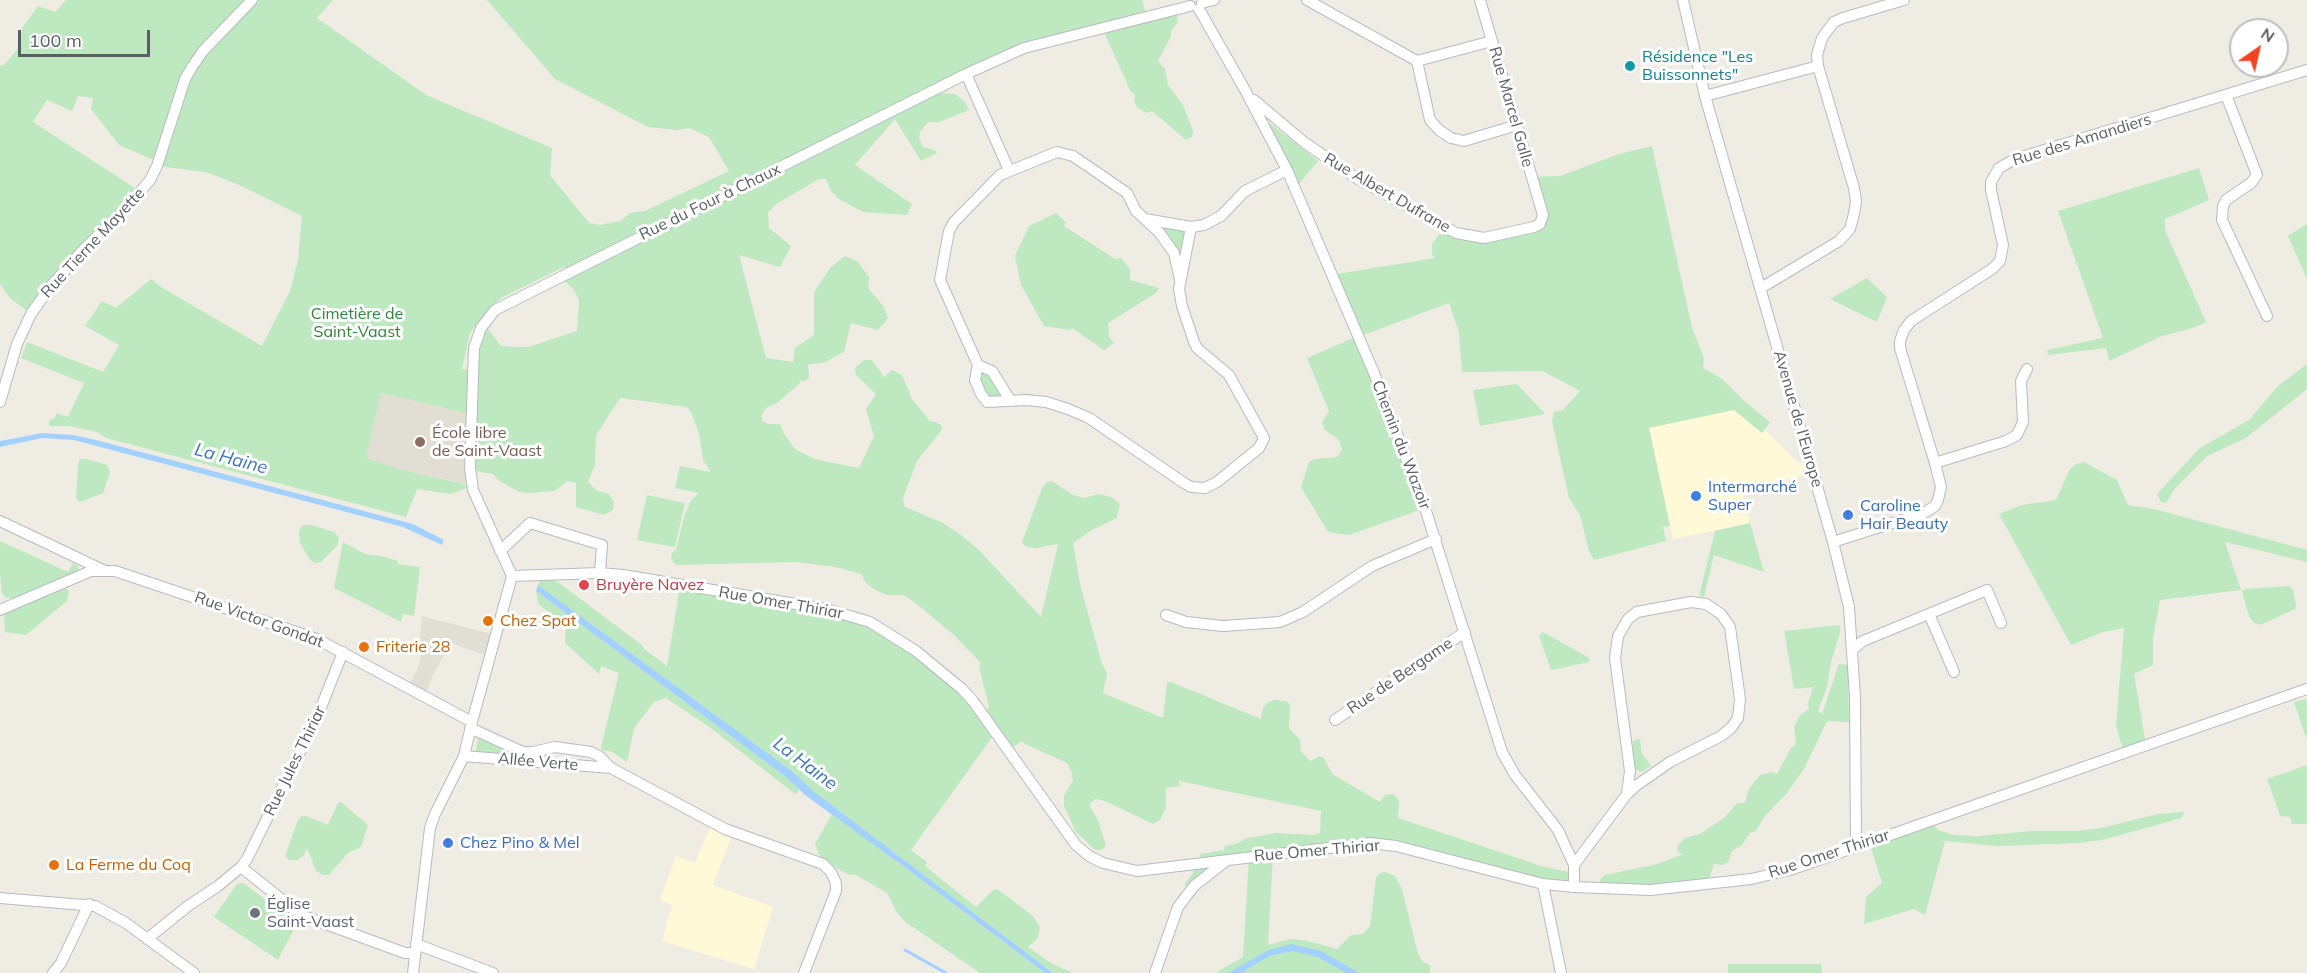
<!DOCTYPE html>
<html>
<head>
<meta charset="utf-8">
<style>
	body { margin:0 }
	#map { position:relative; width:2307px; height:973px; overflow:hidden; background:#efede3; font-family:Mulish,sans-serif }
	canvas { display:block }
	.north { position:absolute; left:2229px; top:18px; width:60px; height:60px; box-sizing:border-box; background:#fff; border:2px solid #bdbfc1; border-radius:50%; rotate:34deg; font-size:16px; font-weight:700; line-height:24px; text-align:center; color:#5b5e64 }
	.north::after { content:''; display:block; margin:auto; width:21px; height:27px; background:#f44323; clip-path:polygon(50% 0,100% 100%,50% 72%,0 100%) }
	.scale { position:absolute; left:18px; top:30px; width:132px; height:27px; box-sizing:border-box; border:3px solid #5b5e64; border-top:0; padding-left:8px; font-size:18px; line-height:21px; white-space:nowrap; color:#5b5e64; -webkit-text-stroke:4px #fff; paint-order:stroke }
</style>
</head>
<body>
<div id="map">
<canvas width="2307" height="973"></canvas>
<div class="north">N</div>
<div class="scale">100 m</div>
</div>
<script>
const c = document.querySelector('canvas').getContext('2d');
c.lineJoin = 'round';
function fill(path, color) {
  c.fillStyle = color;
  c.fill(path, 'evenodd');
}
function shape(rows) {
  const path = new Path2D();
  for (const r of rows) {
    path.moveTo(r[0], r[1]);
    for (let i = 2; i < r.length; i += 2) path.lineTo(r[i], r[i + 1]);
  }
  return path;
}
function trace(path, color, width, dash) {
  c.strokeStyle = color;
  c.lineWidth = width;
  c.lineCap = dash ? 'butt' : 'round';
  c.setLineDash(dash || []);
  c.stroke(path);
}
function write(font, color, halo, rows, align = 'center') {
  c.font = font + ' Mulish,sans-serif';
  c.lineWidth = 6;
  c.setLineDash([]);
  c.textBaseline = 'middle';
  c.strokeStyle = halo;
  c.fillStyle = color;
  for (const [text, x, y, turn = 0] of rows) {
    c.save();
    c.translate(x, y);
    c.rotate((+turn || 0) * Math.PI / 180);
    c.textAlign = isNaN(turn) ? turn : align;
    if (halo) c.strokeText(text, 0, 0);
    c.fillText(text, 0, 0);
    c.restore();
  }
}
fill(shape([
	[1734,410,1761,432,1764,429,1797,462,1811,464,1813,473,1742,491,1750,523,1673,539,1649,427],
	[712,823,733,832,713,885,773,907,754,969,662,941,672,905,660,900,676,856,695,863]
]), '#fff9d7');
fill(shape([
	[381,393,470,414,472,485,410,472,368,460,367,454],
	[422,616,496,635,489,657,451,643,432,677,425,696,408,687,419,665,421,655,418,654]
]), '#e1dfd3');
fill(shape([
	[66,0,333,0,317,18,426,95,552,148,550,175,589,223,600,225,620,221,630,213,645,211,729,171,709,137,689,128,677,130,648,127,555,79,487,0,1142,0,1145,11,1097,24,1024,48,942,93,955,94,965,102,969,110,939,122,928,122,920,132,919,138,923,147,934,150,937,153,921,161,895,119,855,165,912,204,907,215,863,212,839,199,831,191,826,179,819,179,776,204,768,213,769,228,791,246,780,267,739,255,766,358,793,362,795,348,814,335,814,292,831,267,845,256,857,261,869,277,868,288,883,306,888,318,878,330,851,323,844,352,823,363,808,364,809,378,805,381,799,380,800,383,777,403,767,407,762,413,762,421,768,424,780,424,784,434,795,449,814,459,859,468,874,436,866,409,876,394,856,375,855,368,864,360,872,360,884,377,892,370,902,375,912,399,930,421,936,422,942,426,941,431,917,461,903,498,905,507,943,523,961,535,979,550,1041,617,1058,544,1036,548,1026,547,1022,542,1042,488,1047,482,1052,481,1073,495,1084,498,1099,494,1111,497,1120,504,1117,518,1092,530,1073,543,1080,584,1102,664,1107,673,1103,693,1163,718,1167,683,1171,682,1261,719,1263,708,1267,703,1274,700,1286,701,1290,705,1289,728,1300,740,1301,751,1310,761,1320,756,1324,758,1332,774,1380,802,1385,795,1394,794,1399,801,1398,818,1541,866,1574,873,1574,887,1544,879,1485,870,1396,846,1273,854,1268,945,1290,939,1304,940,1337,949,1351,935,1363,934,1370,926,1376,878,1380,873,1385,872,1395,876,1402,889,1418,954,1423,962,1430,965,1430,973,1237,973,1236,969,1228,973,1215,973,1243,957,1249,858,1227,860,1194,886,1184,885,1193,873,1193,865,1199,864,1200,854,1224,850,1225,846,1236,844,1247,838,1276,833,1314,835,1320,833,1321,811,1179,781,1180,786,1166,788,1166,807,1160,820,1153,824,1105,801,1095,799,1089,805,1098,820,1105,842,1105,847,1101,850,1095,850,1076,832,1064,806,1064,796,1073,780,1072,773,1067,763,1025,744,1022,741,1007,751,995,733,911,850,927,862,925,866,976,907,993,890,997,889,1033,916,1040,928,1038,938,1028,947,1051,963,1073,973,1053,973,812,790,792,771,538,585,544,574,547,574,642,645,643,648,667,666,680,586,843,613,916,651,982,714,989,707,979,666,981,663,955,636,918,605,904,595,886,595,874,589,865,582,862,574,835,567,796,562,676,565,671,559,672,553,676,550,684,517,691,500,699,493,675,488,680,466,711,472,703,460,699,434,691,412,687,407,620,398,596,435,595,465,588,482,597,491,609,494,614,502,613,510,604,515,576,507,576,483,567,481,555,491,531,493,519,492,498,480,493,474,480,472,470,468,470,414,381,393,367,454,368,459,410,472,465,484,467,488,451,494,417,489,406,517,106,438,97,432,70,426,49,426,50,419,54,419,57,413,68,417,84,383,21,358,27,342,103,372,119,345,85,326,102,301,116,308,151,279,161,287,262,346,290,291,298,260,302,216,239,185,206,172,157,166,158,162,119,145,91,109,93,98,78,96,72,111,47,100,33,122,141,192,31,314,10,298,0,284,0,66,5,64,20,46,22,28,38,6,55,12],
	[564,267,572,270,560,276,574,290,579,301,577,331,528,347,515,347,501,346,488,329,481,328,473,371,462,369,470,333,489,308,501,298],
	[1175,10,1178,22,1171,31,1171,36,1158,61,1165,69,1168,85,1183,105,1193,131,1192,137,1186,140,1152,111,1147,113,1138,108,1134,102,1135,95,1131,92,1102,28],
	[1267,121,1318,161,1299,184,1296,177],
	[1652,146,1692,328,1704,358,1703,368,1722,379,1742,399,1770,422,1762,433,1734,410,1649,428,1670,526,1663,527,1666,541,1594,560,1589,551,1580,515,1569,498,1552,422,1554,412,1563,410,1580,391,1543,371,1462,372,1459,332,1449,303,1358,337,1425,508,1349,535,1328,532,1301,487,1309,462,1315,459,1337,457,1342,450,1339,440,1325,430,1322,422,1329,411,1307,358,1358,336,1331,275,1435,258,1432,254,1432,244,1439,234,1443,235,1440,232,1444,227,1466,236,1540,224,1532,177,1560,176,1619,154],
	[2199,168,2209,200,2165,219,2165,230,2206,322,2193,328,2162,336,2109,361,2106,348,2048,355,2047,350,2103,338,2058,211],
	[1056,213,1066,222,1064,226,1115,259,1121,258,1130,269,1130,280,1159,288,1156,293,1108,323,1109,337,1114,343,1104,350,1072,328,1070,330,1044,326,1021,285,1015,256,1029,226],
	[2307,224,2307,279,2288,236],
	[1164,227,1186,232,1180,251,1178,252,1162,230],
	[1867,278,1887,297,1877,322,1830,299],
	[2307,364,2307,389,2246,438,2207,456,2176,487,2166,503,2161,502,2157,494,2200,448,2249,420,2277,387],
	[982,372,987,372,1001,397,990,400,978,378],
	[1517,384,1545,414,1480,426,1473,390],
	[80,459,86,459,107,465,110,472,103,493,80,502,76,499,78,464],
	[2084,462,2117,480,2128,505,2158,510,2307,550,2307,562,2225,542,2241,590,2160,600,2153,638,2153,665,2134,674,2146,745,2124,753,2116,726,2124,628,2103,632,2071,645,1999,514,2022,505,2056,500,2070,469,2076,464],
	[647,495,685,503,675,547,637,540],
	[1750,523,1764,572,1714,555,1704,597,1699,596,1715,531],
	[303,525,312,525,334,532,339,537,337,546,321,562,316,563,310,560,300,543,299,531],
	[0,541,68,572,73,563,78,566,79,571,12,599,5,597,2,593,0,574],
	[343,542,365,554,385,557,398,561,397,564,420,567,414,616,403,614,401,622,334,588],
	[59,585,67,589,69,592,67,601,26,635,5,632,4,615],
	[2290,586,2293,590,2296,606,2295,609,2260,625,2253,622,2249,616,2242,591,2245,589],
	[536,591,787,778,799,789,797,793,795,794,708,726,666,698,654,702,634,728,627,762,612,752,602,750,601,748,619,673,601,666,599,674,565,643,566,625,538,604],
	[1840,625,1840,633,1831,662,1827,687,1818,711,1822,714,1839,664,1848,665,1849,722,1827,721,1804,769,1787,793,1764,817,1756,831,1750,833,1742,845,1732,851,1728,862,1723,865,1714,864,1707,885,1681,888,1601,884,1600,880,1604,875,1654,865,1683,854,1678,852,1677,848,1679,844,1685,838,1700,834,1724,818,1737,803,1745,803,1749,789,1760,775,1772,772,1777,774,1791,748,1796,744,1794,727,1800,715,1809,709,1808,703,1813,687,1794,689,1784,631],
	[1543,632,1586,656,1589,658,1589,662,1551,670,1539,636],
	[2306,699,2307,702,2307,740,2294,702],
	[481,736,512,753,510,755,476,752,478,738],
	[1640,739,1642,754,1651,766,1641,772,1637,770,1632,763,1633,740],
	[2307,765,2307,824,2292,824,2290,817,2280,816,2267,779],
	[341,802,368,825,361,847,348,853,329,875,323,875,316,871,307,848,304,855,298,860,289,860,285,856,298,820,302,816,306,816,328,825,338,803],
	[2184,812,2182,818,2102,840,2079,843,1997,846,1945,841,1925,915,1914,909,1864,924,1866,897,1882,883,1869,842,1930,821,1938,830,1954,835,1979,836,2031,831,2078,831,2101,828,2158,814],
	[832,814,903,866,1045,973,980,973,904,921,896,911,887,893,856,875,850,875,838,869,819,855,815,844],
	[243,883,297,923,278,960,214,917,237,884],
	[1728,964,1821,964,1822,973,1728,973]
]), '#bde8c0');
fill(shape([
	[42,433,73,435,96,440,413,524,444,540,442,545,403,527,74,440,42,438,0,447,0,441],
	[538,585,792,771,812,790,1053,973,1045,973,903,866,805,795,787,778,536,591],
	[1291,944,1321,951,1359,973,1346,973,1318,957,1292,951,1269,956,1241,973,1228,973,1267,951]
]), '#a2d0ff');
trace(shape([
	[905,950,946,973]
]), '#a2d0ff', 3);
const minor = shape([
	[1307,0,1417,61],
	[1683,0,1705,96,1833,542,1849,607,1855,697,1856,847],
	[1202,3,1214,0],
	[1199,9,1245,90,1287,170,1374,373,1425,508,1502,752,1515,775,1558,830,1574,865,1574,887],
	[1417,61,1430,120,1439,130,1451,138,1464,141,1517,125],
	[1417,61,1492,41],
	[966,74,1009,170],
	[2226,95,2257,175,2251,183,2226,200,2223,206,2222,220,2267,316],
	[1705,96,1818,66],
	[1254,100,1305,143,1358,179,1456,233,1484,238,1534,227,1540,224,1543,215,1480,0],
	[1145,219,1191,227,1204,225,1221,216,1245,191,1287,170],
	[1180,280,1174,253,1159,232,1136,211,1127,193,1073,156,1057,152,1000,175,954,222,949,231,940,280,978,365,975,380,981,394,987,402,1026,400,1046,402,1068,409,1089,418,1184,483,1191,487,1205,488,1217,482,1259,448,1264,438,1229,375,1197,348,1194,342,1182,306,1179,289,1191,227],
	[1761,288,1839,241,1850,229,1854,214,1856,201,1854,188,1818,66,1817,55,1822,38,1834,22,1843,18,1904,0],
	[978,365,992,371,1010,400],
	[0,402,17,344,31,314,50,287,83,250,129,205,150,180,157,166,185,79,192,67,203,51,252,0],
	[1935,463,2006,441,2017,435,2023,422,2021,381,2027,369],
	[0,521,103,570],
	[1833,542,1924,513,1935,506,1938,500,1941,487,1935,463,1900,348,1900,341,1904,330,1911,321,1992,269,2000,261,2003,245,1991,190,1991,182,1999,168,2015,159,2307,70],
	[500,551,530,523,602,545,600,573],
	[512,576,600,573,623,575,826,609,870,622,916,651,962,689,973,701,1076,845,1089,856,1103,863,1137,871,1370,843,1396,846,1543,884,1574,887,1651,890,1751,879,1790,870,2307,689],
	[512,576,473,490,470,468,474,348,481,328,495,310,966,74,1024,48,1190,6],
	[0,610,91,571,115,571,317,639,472,722],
	[1929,614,1954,672],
	[1166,615,1186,622,1223,626,1280,622,1303,612,1372,566,1436,539],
	[1853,649,1863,641,1987,590,2001,623],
	[1335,720,1465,632],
	[470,728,523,752,533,752,555,747,591,752,599,756,611,768],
	[464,756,611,768,725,829,823,864,831,872,836,883,836,891,804,973],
	[1574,865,1627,794,1637,785,1670,762,1721,736,1731,728,1738,718,1740,699,1730,627,1721,614,1706,604,1691,602,1637,612,1628,619,1618,636,1615,658,1630,771,1627,794],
	[241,867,301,915,405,953,415,953],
	[1543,884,1561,973],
	[0,898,95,906,126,923,194,973],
	[147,939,188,906,218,886,241,867,247,859,318,715,343,652],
	[416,944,493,973],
	[53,973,61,963,89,904],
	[413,973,430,828,435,814,464,756,472,722,512,576],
	[1155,973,1178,907,1194,886,1227,860]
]);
trace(minor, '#b8bac0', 12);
trace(minor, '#fff', 10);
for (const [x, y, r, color] of [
	[1630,66,6,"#0f9aa8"],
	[420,442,6,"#8d6e63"],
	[1696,496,6,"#3f7fe0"],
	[1848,515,6,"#3f7fe0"],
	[584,585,6,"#e0444e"],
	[488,621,6,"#e8710a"],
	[364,647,6,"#e8710a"],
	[448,843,6,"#3f7fe0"],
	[54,865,6,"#e8710a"],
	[255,913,6,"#6b7280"]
]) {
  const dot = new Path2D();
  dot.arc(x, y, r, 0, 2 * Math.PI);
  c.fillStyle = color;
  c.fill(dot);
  trace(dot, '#fff', 2);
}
write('16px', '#0d838f', '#fff', [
	["Résidence \"Les",1642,57],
	["Buissonnets\"",1642,75]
], 'left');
write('16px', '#5b5e64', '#fff', [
	["Rue Marcel Galle",1511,107,74],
	["Rue des Amandiers",2082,140,-17],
	["Rue Albert Dufrane",1387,193,30],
	["Rue du Four à Chaux",710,202,-26],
	["Rue Tierne Mayette",93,243,-47],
	["Avenue de l'Europe",1798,419,74],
	["Chemin du Wazoir",1401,445,69],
	["Rue Omer Thiriar",781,603,10],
	["Rue Victor Gondat",259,620,20],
	["Rue de Bergame",1400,676,-34],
	["Rue Jules Thiriar",295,761,-64],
	["Allée Verte",538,762,5],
	["Rue Omer Thiriar",1317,851,-5],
	["Rue Omer Thiriar",1829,854,-18]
]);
write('16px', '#2f873a', '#fff', [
	["Cimetière de",357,314],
	["Saint-Vaast",357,332]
]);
write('16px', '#785e54', '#fff', [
	["École libre",432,433],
	["de Saint-Vaast",432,451]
], 'left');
write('16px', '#366cbe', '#fff', [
	["Intermarché",1708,487],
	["Super",1708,505],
	["Caroline",1860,506],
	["Hair Beauty",1860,524],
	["Chez Pino & Mel",460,843]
], 'left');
write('16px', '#be3a42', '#fff', [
	["Bruyère Navez",596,585]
], 'left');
write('16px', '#c56008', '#fff', [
	["Chez Spat",500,621],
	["Friterie 28",376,647],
	["La Ferme du Coq",66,865]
], 'left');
write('16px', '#5b616d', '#fff', [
	["Église",267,904],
	["Saint-Vaast",267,922]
], 'left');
write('italic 18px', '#3b72c2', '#fff', [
	["La Haine",231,459,15],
	["La Haine",805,764,37]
]);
</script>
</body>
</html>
